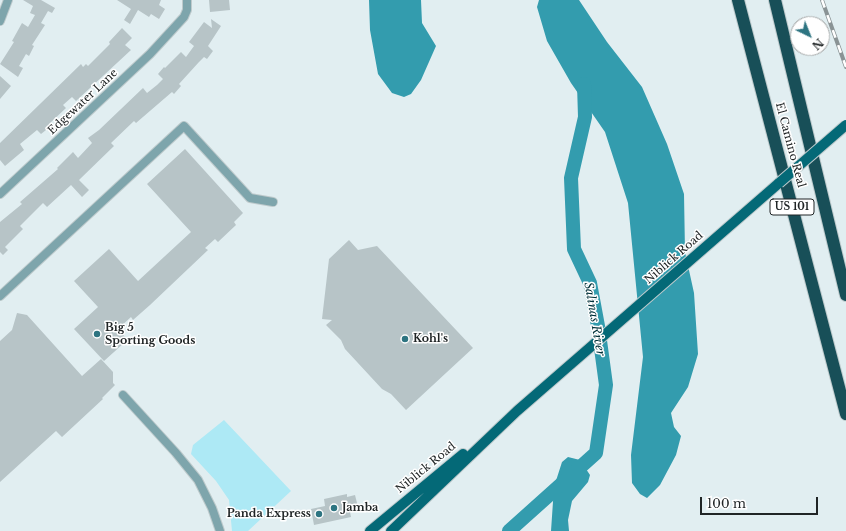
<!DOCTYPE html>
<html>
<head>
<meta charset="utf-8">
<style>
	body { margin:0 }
	#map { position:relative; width:846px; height:531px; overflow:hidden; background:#e1eef1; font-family:"Libre Baskerville",serif }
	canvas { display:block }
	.north { position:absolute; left:790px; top:16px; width:40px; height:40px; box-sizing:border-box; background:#fff; border:1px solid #a6a8a8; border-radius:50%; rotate:137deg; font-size:11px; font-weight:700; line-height:16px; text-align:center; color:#202526 }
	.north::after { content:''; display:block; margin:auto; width:14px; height:18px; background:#2d7481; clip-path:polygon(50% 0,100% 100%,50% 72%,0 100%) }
	.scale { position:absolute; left:700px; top:497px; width:118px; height:18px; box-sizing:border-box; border:2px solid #202526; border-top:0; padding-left:5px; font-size:12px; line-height:14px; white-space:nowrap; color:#202526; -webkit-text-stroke:3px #fff; paint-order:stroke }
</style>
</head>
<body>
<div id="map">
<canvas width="846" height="531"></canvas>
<div class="north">N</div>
<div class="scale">100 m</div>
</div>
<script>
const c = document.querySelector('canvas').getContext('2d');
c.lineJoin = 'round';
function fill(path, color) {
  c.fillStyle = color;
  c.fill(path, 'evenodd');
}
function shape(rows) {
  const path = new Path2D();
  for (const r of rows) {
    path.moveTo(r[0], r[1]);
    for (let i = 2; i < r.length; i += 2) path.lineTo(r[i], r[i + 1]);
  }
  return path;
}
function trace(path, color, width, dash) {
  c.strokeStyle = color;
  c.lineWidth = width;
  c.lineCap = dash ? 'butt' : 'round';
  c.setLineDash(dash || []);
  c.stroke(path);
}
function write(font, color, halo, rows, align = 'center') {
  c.font = font + ' "Libre Baskerville",serif';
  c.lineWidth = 3;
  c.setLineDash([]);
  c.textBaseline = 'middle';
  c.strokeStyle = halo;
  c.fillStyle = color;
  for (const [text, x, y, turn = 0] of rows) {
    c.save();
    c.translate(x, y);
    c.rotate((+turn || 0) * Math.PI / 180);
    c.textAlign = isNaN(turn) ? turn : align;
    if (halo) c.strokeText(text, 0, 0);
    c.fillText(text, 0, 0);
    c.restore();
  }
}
fill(shape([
	[224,420,291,491,248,531,232,531,229,500,216,481,191,454,193,445]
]), '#ade9f5');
fill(shape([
	[369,0,421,0,422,23,436,46,421,80,411,94,404,97,392,93,378,74,370,30],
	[539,0,579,0,607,42,642,87,667,144,684,194,685,252,694,293,698,354,688,387,671,413,674,427,681,436,676,455,660,485,647,498,640,494,632,483,631,455,643,357,628,203,605,132,571,83,547,41,537,7],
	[568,457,580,460,590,475,588,482,572,501,568,520,569,531,551,531,554,487,562,462]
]), '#339cae');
trace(shape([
	[509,531,596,453,606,385,598,326,590,283,574,249,571,178,585,117,584,84]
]), '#339cae', 14);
fill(shape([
	[23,0,41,0,55,8,52,13,48,11,41,23,45,25,32,45,34,46,29,56,26,54,19,66,23,68,18,77,0,64,14,42,12,41,22,23,28,27,35,15,30,13,33,6],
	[117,0,161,0,159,5,165,9,159,19,151,14,149,17,138,10,130,24,124,20,131,9],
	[209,0,229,0,230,10,210,12],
	[211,19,221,26,208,46,213,51,207,59,204,57,199,62,179,84,181,86,174,94,172,92,136,123,134,121,111,143,114,146,79,180,89,190,82,197,71,185,47,207,43,203,20,226,23,229,5,247,8,250,3,255,0,252,0,222,22,204,20,202,58,169,57,168,73,152,78,158,92,143,88,138,99,130,143,88,147,93,157,85,163,79,158,74,164,67,165,68,181,52,186,57,194,46,189,42,204,22,212,28],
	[122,28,132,38,125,45,131,50,76,101,72,97,63,105,66,108,49,124,51,126,41,134,37,130,20,144,24,150,5,166,0,160,0,143,81,64,83,67,86,64,88,66,110,44,109,42],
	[0,76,11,86,0,99],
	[185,149,243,213,234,222,236,225,218,242,215,239,205,248,208,250,150,305,133,320,131,317,118,329,125,337,121,341,124,343,104,361,74,329,98,307,74,281,109,249,138,281,191,232,147,184],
	[349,240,358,250,377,246,473,348,406,410,391,394,382,389,345,349,341,340,326,325,332,320,322,319,329,259],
	[17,313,27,315,82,376,101,359,113,372,113,383,115,385,102,398,103,399,62,437,56,431,0,482,0,341,12,330],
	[347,494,347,497,355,495,359,511,350,512,351,517,314,525,311,509,325,506,324,499]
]), '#b7c4c7');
const minor = shape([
	[0,21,8,0],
	[0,194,150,54,184,17,187,10,187,0],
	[0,296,184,126,250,198,273,202],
	[123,395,176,453,198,480,212,508,220,531]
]);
const major = shape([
	[370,531,463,454],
	[391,531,517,411,779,183]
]);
const highway = shape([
	[738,0,846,414],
	[775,0,846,295]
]);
trace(minor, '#becacc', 10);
trace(major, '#becacc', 12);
trace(highway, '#becacc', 14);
trace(minor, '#7ea5ac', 8);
trace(major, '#046977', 10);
trace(highway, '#184f58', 12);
const rail = shape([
	[822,0,846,67]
]);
trace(rail, '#8a9395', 4);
trace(rail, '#fff', 2.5, [8]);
const majorBridge = shape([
	[779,183,846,125]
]);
trace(majorBridge, '#becacc', 12, []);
trace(majorBridge, '#046977', 10);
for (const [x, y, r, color] of [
	[97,334,4,"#2d7481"],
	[405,339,4,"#2d7481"],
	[334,508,4,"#2d7481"],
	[319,514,4,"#2d7481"]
]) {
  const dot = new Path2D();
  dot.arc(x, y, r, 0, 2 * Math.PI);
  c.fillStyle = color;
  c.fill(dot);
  trace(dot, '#fff', 1.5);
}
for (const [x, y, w] of [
	[792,207,44]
]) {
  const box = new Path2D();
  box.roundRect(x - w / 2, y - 8, w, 16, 3);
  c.fillStyle = '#fff';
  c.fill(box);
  trace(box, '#202526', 1);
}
write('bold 10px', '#202526', null, [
	["US 101",792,207]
]);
write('11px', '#202526', '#fff', [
	["Edgewater Lane",83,102,-43],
	["El Camino Real",790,145,75],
	["Niblick Road",674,258,-41],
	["Niblick Road",426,468,-39]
]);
write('bold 11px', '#202526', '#fff', [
	["Big 5",105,328],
	["Sporting Goods",105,341],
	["Kohl's",413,339],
	["Jamba",342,508],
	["Panda Express",311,514,"right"]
], 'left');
write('italic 12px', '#003139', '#fff', [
	["Salinas River",594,319,80]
]);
</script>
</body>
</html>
